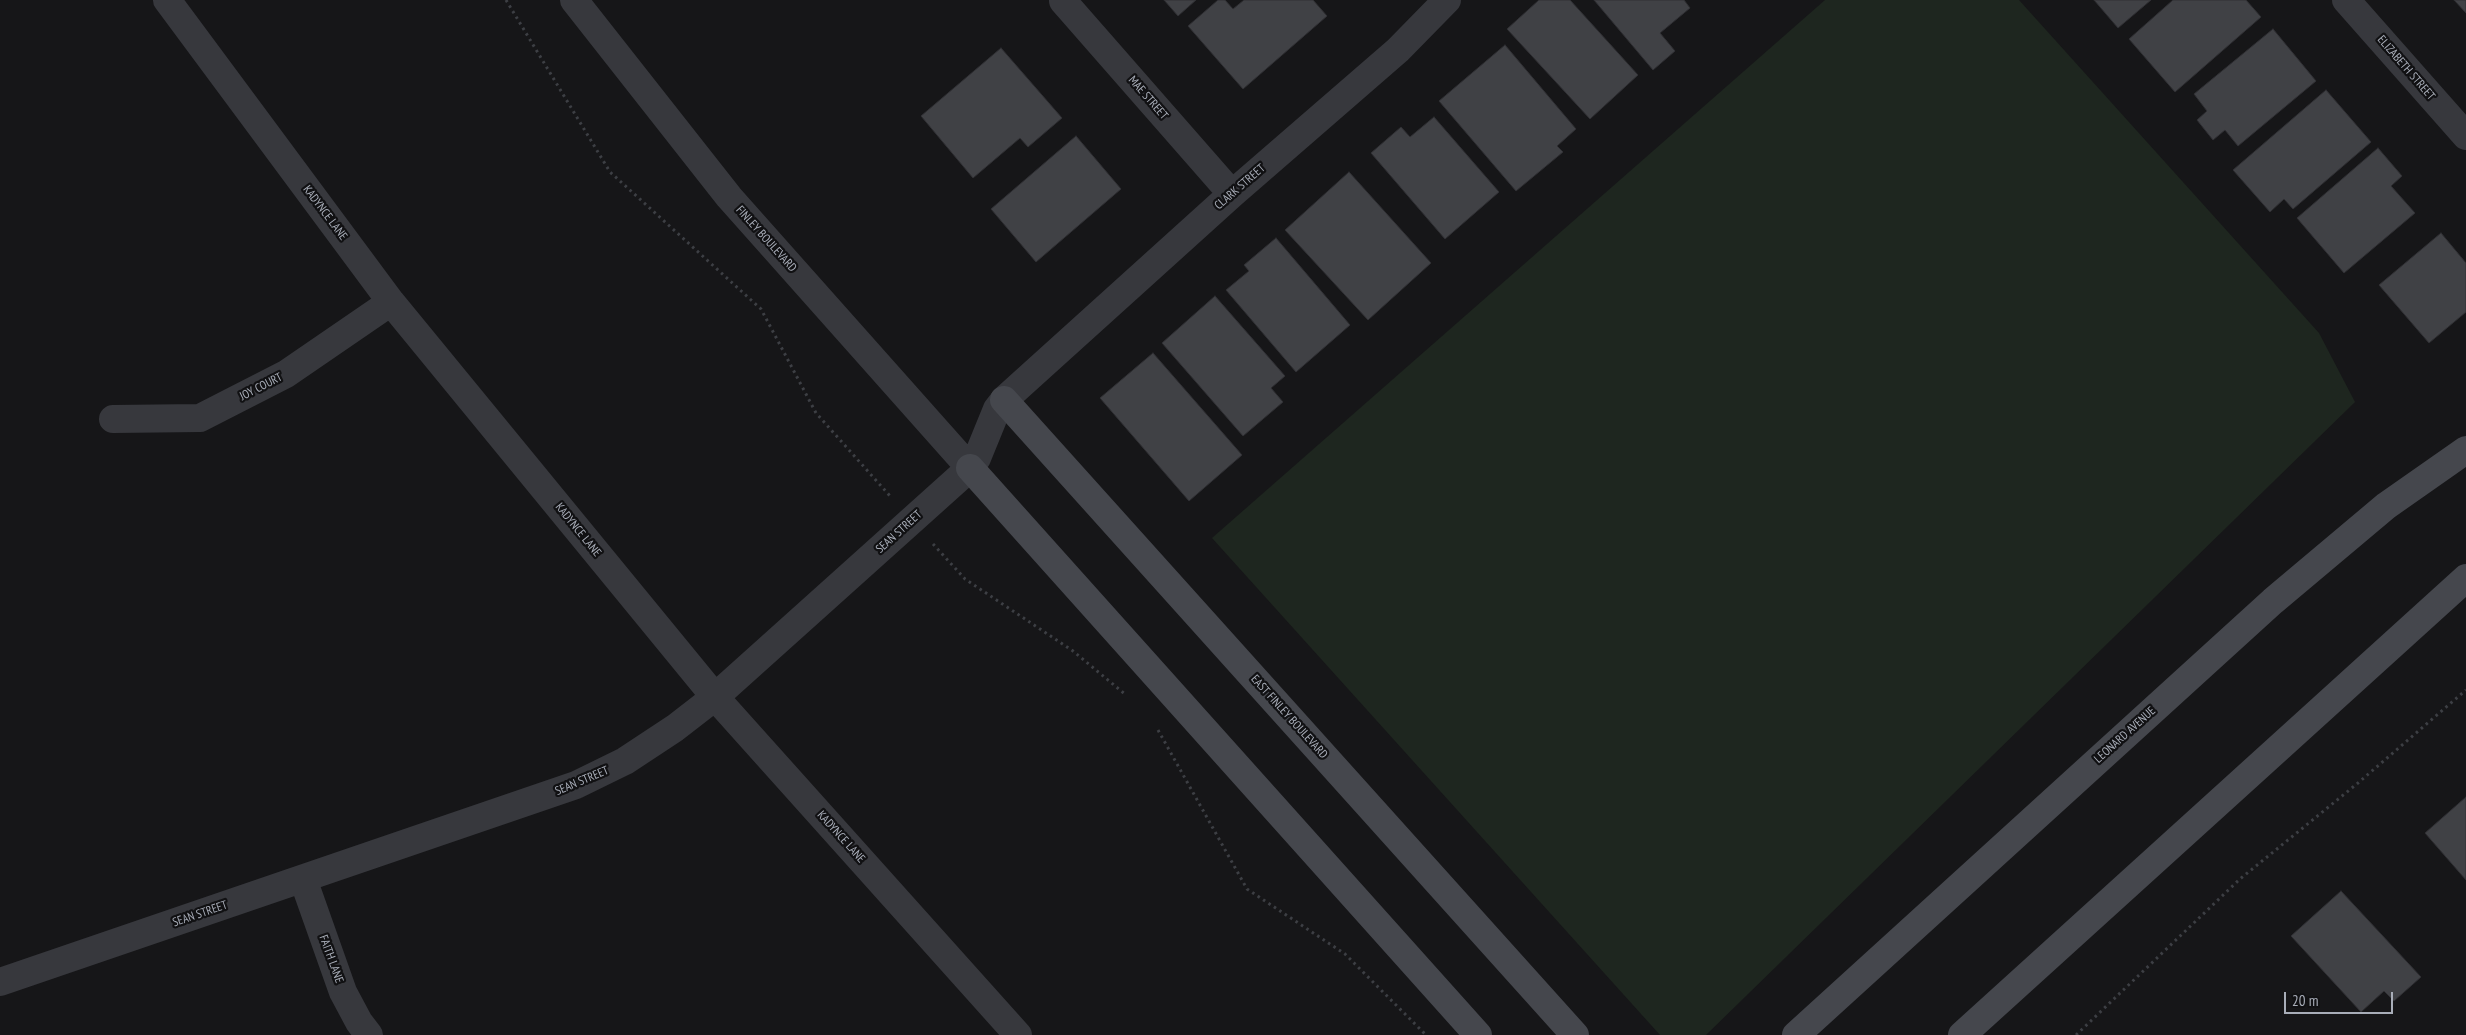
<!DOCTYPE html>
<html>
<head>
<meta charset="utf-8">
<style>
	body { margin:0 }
	#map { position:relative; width:2466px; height:1035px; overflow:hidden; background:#161618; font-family:"PT Sans Narrow",sans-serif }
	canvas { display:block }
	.scale { position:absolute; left:2284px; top:992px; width:109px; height:22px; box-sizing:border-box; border:2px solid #a8adb8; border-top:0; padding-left:6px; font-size:15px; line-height:18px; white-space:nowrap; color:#a8adb8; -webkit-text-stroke:4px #111113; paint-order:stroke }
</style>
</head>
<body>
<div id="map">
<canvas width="2466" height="1035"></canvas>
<div class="scale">20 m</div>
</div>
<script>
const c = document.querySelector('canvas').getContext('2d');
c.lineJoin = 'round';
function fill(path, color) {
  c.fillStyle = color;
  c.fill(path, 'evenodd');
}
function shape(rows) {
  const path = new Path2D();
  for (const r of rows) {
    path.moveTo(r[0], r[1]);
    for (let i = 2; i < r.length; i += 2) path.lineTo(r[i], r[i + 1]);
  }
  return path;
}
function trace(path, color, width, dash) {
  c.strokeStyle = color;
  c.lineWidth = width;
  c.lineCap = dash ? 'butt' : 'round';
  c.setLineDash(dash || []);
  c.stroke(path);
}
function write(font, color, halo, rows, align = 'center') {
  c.font = font + ' "PT Sans Narrow",sans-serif';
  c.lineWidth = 4.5;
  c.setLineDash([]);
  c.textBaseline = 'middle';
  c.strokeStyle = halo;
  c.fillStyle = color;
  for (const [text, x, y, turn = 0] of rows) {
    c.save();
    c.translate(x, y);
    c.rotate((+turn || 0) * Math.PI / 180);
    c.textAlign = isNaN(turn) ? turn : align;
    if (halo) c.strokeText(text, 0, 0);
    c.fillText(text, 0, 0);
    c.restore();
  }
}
fill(shape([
	[1825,0,2019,0,2319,333,2355,402,1706,1035,1660,1035,1212,538]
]), '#1e261f');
const building = shape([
	[1164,0,1196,0,1178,16,1164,0],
	[1218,0,1225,0,1233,9,1244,0,1313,0,1327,16,1243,89,1188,26,1218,0],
	[1539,0,1570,0,1638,75,1590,119,1507,29,1539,0],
	[1594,0,1684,0,1690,8,1660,33,1675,51,1653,70,1594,0],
	[2094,0,2151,0,2118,28,2094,0],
	[2173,0,2246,0,2261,17,2175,92,2129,39,2173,0],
	[2454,0,2466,0,2466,13,2454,0],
	[2273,29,2316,81,2238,146,2225,130,2213,140,2197,120,2207,111,2194,94,2273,29],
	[1505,45,1576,129,1557,146,1563,152,1516,191,1439,101,1505,45],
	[1001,48,1062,118,1028,147,1020,138,973,178,921,116,1001,48],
	[2326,90,2371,142,2293,209,2284,199,2270,212,2233,170,2326,90],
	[1434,117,1499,192,1445,239,1371,153,1401,127,1410,137,1434,117],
	[1076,136,1121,189,1036,262,991,209,1076,136],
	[2378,148,2402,176,2391,186,2415,213,2344,273,2297,218,2378,148],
	[1349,172,1431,263,1368,320,1285,230,1349,172],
	[2441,233,2466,263,2466,312,2429,343,2379,285,2441,233],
	[1276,238,1350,325,1296,372,1226,290,1249,271,1244,265,1276,238],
	[1215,296,1285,376,1271,388,1283,402,1243,436,1162,343,1215,296],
	[1153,353,1242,455,1189,501,1100,398,1153,353],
	[2466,797,2466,880,2425,833,2466,797],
	[2341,891,2421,977,2394,1001,2384,991,2361,1012,2291,936,2341,891]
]);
fill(building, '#404145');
trace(building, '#303034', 1);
trace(shape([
	[506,0,610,172,761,309,816,413,890,496],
	[933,544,965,579,1073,651,1126,695],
	[1158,730,1247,889,1345,954,1426,1035],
	[2076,1035,2240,879,2358,783,2466,690]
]), '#3d3f44', 3, [2.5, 4]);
trace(shape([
	[167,0,391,302,715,697,1018,1035],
	[574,0,729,197,970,468],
	[2346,0,2466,136],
	[1063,1,1232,194],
	[113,419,200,418,286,374,391,302],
	[303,879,343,992,359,1022,369,1035],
	[0,982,576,785,625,761,675,728,715,697,970,468,977,458,997,409,1004,400,1232,194,1398,50,1447,0]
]), '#37383d', 28);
trace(shape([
	[1004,400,1575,1035],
	[970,468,1478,1035],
	[1796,1035,2273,601,2386,506,2466,450],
	[1962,1035,2466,578]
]), '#45474d', 28);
write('12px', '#a8adb8', '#111113', [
	["ELIZABETH STREET",2406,68,49],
	["MAE STREET",1148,98,49],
	["CLARK STREET",1240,187,-41],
	["KADYNCE LANE",325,213,53],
	["FINLEY BOULEVARD",766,239,48],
	["JOY COURT",261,387,-27],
	["KADYNCE LANE",578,530,51],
	["SEAN STREET",899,532,-42],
	["EAST FINLEY BOULEVARD",1289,717,48],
	["LEONARD AVENUE",2125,735,-42],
	["SEAN STREET",582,781,-23],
	["KADYNCE LANE",841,837,48],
	["SEAN STREET",200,914,-19],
	["FAITH LANE",331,959,70]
]);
</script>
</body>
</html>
